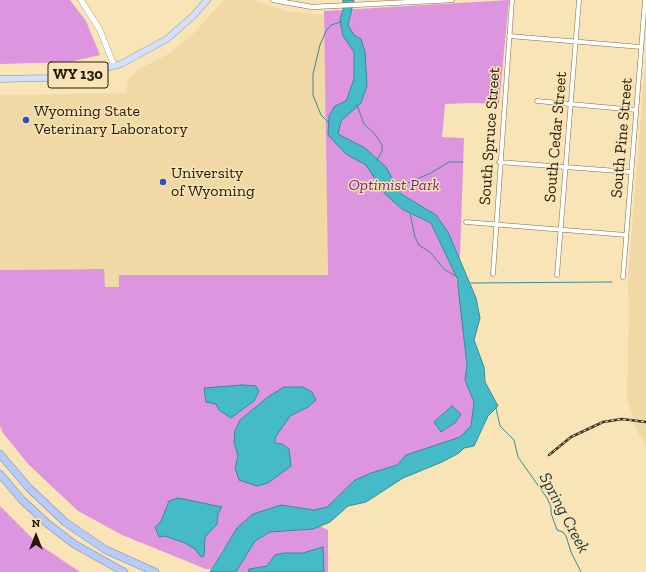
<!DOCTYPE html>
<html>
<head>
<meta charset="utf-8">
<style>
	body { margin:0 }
	#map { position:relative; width:646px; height:572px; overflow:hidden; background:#f8e4b7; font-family:"Zilla Slab",serif }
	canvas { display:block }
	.north { position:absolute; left:16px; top:516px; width:40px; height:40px; -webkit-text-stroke:3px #f8e4b7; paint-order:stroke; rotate:0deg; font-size:11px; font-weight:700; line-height:16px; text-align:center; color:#221a0a }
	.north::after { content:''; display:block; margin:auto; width:14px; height:18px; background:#221a0a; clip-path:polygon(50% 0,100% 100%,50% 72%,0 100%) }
</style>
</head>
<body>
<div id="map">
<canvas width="646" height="572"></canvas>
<div class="north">N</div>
</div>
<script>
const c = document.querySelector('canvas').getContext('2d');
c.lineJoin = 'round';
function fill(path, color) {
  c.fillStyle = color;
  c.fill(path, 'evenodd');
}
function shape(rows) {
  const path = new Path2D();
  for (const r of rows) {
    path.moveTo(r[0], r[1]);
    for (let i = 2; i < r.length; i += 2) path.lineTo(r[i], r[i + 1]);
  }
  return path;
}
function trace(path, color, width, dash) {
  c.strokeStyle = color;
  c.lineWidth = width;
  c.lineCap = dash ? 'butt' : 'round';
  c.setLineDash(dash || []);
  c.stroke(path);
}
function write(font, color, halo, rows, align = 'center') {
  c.font = font + ' "Zilla Slab",serif';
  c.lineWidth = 3;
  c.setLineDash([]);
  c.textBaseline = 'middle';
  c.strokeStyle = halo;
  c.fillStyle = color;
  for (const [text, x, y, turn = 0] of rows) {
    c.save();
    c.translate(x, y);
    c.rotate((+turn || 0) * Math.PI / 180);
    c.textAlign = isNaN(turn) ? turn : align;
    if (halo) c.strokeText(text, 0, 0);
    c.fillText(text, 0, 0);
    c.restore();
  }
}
fill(shape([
	[224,0,252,0,287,11,324,15,328,275,120,275,119,287,105,287,103,269,0,270,0,95,126,93,128,79,139,69,168,54,192,35],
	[646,53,646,445,637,431,627,398,629,311,628,279]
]), '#f1d9a5');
fill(shape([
	[0,0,70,0,86,21,100,55,70,62,0,64],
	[509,0,499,104,472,103,445,104,442,137,464,138,460,255,457,273,455,274,461,306,467,365,465,380,474,401,471,426,460,437,406,455,397,465,355,480,327,507,314,510,281,505,253,514,223,549,211,569,206,569,122,535,78,511,28,464,3,433,0,426,0,270,104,269,105,287,119,287,119,275,328,275,324,11],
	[0,506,37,543,80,572,0,572],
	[320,526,328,530,328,572,236,572,255,541,270,532,312,529]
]), '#de95e0');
const water = shape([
	[343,0,354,0,348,25,354,35,361,39,365,52,367,86,361,103,341,121,338,134,365,148,386,167,401,194,436,215,448,232,476,298,480,318,474,340,484,367,485,382,498,406,488,416,474,446,464,448,459,453,442,462,403,478,366,502,348,506,330,522,313,529,270,532,255,541,236,572,210,572,237,528,253,514,281,505,314,510,327,507,355,480,371,473,397,465,406,455,460,437,471,426,474,402,465,380,467,365,457,278,431,223,402,209,385,194,366,165,346,154,328,135,329,116,335,106,346,101,354,79,354,52,343,36,340,20,343,10,343,0],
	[242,385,256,386,259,391,254,401,231,418,219,410,216,404,206,402,204,388,242,385],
	[284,387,303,387,312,392,316,400,308,407,290,416,275,438,275,443,282,444,289,449,291,466,268,483,257,486,239,480,235,468,238,456,234,442,235,431,240,420,268,397,284,387],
	[452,406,461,414,456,422,441,432,434,422,452,406],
	[178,498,222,507,218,514,217,524,205,537,204,556,201,557,195,549,185,543,165,536,159,537,155,527,161,521,169,501,178,498],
	[323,547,324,572,248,572,249,569,267,566,275,555,284,553,303,553,323,547]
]);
fill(water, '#45bac8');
trace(water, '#3a8a8f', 1);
trace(shape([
	[357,105,364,124,375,134,382,145,382,151,377,160],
	[329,123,321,115,313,95,313,74,320,45,326,31,331,25,341,22],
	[400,190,405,184,431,173,449,162,463,162],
	[410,213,415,237,419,245,431,253,444,269,457,277],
	[471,283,612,282],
	[496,408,500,426,514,440,518,457,547,498,551,507,551,513,557,530,563,532,566,536,571,552,581,572]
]), '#3a8a8f', 1);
const minor = shape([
	[509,36,641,47],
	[537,101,636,110],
	[499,162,631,172],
	[466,222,626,235],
	[493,274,512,0],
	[557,275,579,0],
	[623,277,645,0]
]);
const tertiary = shape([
	[273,0,312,7,452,0]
]);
const secondary = shape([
	[81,0,100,30,114,66]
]);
const primary = shape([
	[0,79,46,78,78,75,121,64,167,39,194,15,207,0]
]);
const motorway = shape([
	[0,454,29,488,65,522,106,550,155,572],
	[0,474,22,500,48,524,74,544,124,572]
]);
trace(minor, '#7f6d44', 5);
trace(tertiary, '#7f6d44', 5.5);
trace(secondary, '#7f6d44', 6);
trace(primary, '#828da5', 7);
trace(motorway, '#828da5', 8);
trace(minor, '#fff', 4);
trace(tertiary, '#fff', 4.5);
trace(secondary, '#fff', 5.5);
trace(primary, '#d3e0fb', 6);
trace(motorway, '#b6cbf9', 7);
const rail = shape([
	[549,455,571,437,603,422,622,419,646,422]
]);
trace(rail, '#3c331f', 2.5);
trace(rail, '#f8e4b7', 1, [3]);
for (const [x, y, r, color] of [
	[26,120,4,"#2c50c0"],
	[163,182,4,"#2c50c0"]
]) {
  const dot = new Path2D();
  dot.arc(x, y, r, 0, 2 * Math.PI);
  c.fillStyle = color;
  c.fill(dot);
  trace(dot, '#f8e4b7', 1.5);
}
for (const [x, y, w] of [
	[78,75,60]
]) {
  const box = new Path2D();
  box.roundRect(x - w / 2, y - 13, w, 26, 3);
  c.fillStyle = '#f8e4b7';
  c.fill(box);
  trace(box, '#221a0a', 1);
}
write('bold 15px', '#221a0a', null, [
	["WY 130",78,75]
]);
write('16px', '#221a0a', '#f8e4b7', [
	["Wyoming State",34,111],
	["Veterinary Laboratory",34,129],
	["University",171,173],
	["of Wyoming",171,191]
], 'left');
write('16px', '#221a0a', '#f8e4b7', [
	["South Spruce Street",490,136,-86],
	["South Cedar Street",556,137,-85],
	["South Pine Street",622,138,-85]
]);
write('italic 16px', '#741e78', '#f8e4b7', [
	["Optimist Park",394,185]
]);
write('italic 17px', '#1c3539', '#f8e4b7', [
	["Spring Creek",564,513,62]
]);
</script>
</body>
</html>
